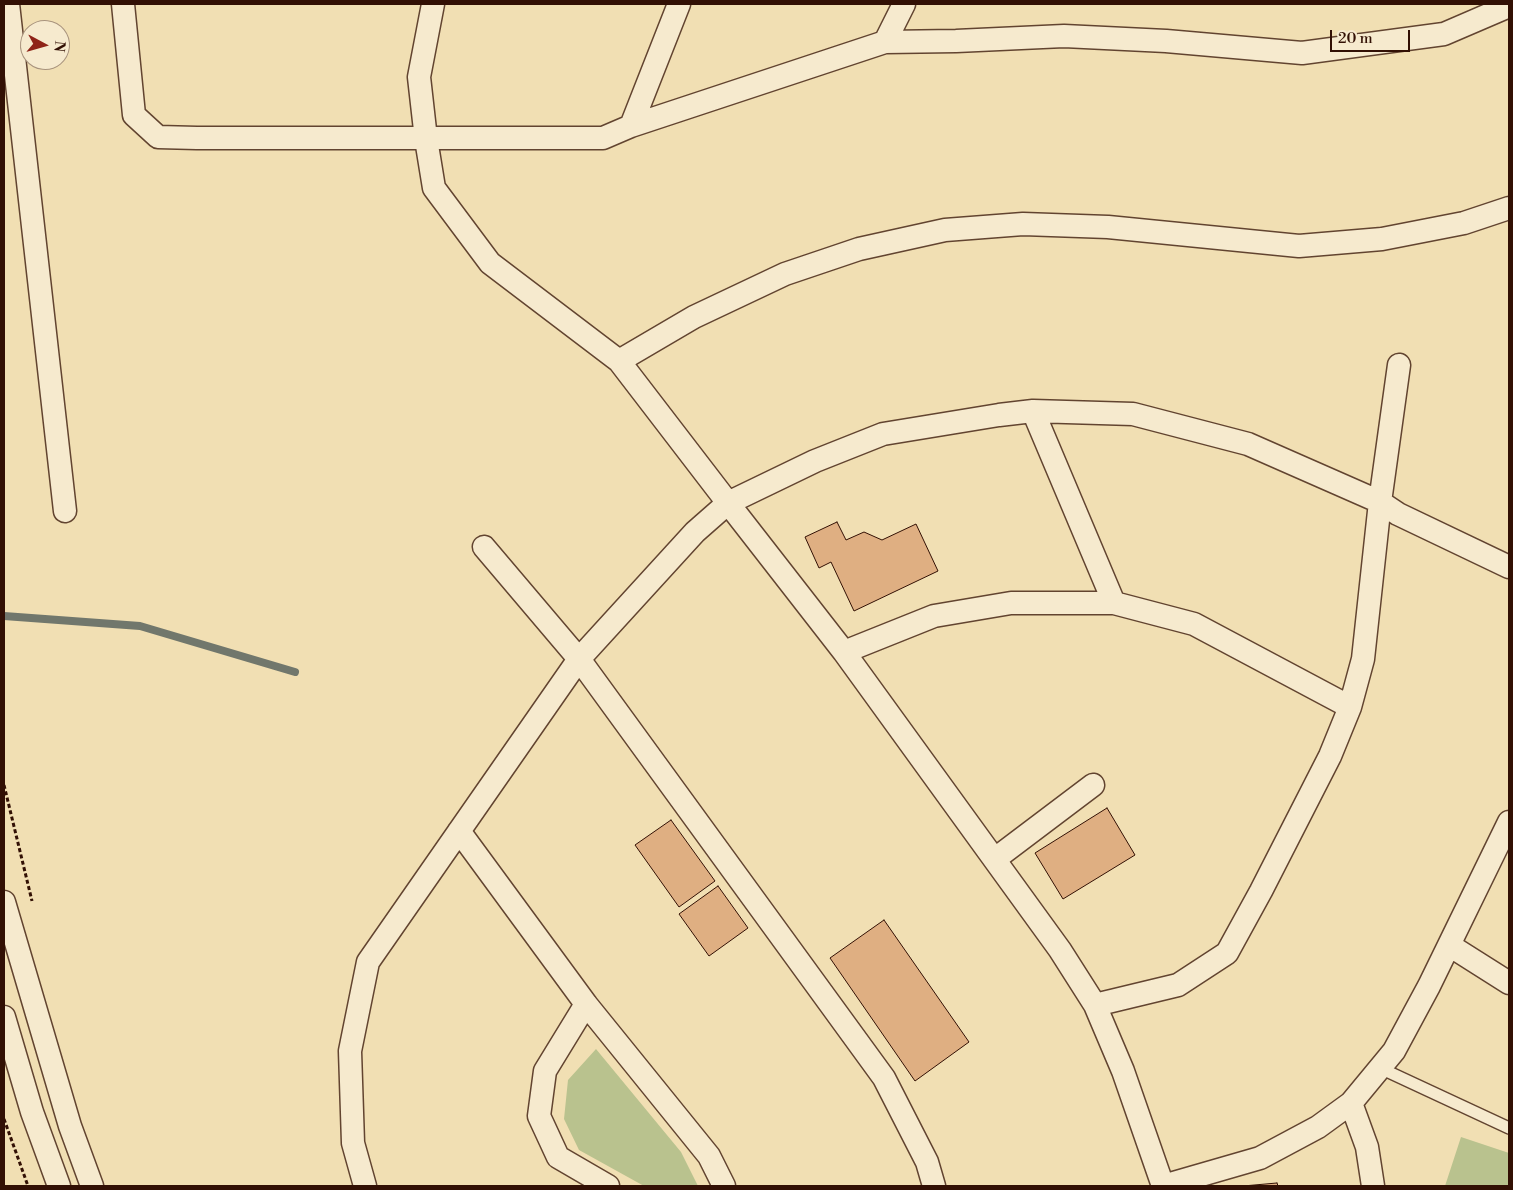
<!DOCTYPE html>
<html>
<head>
<meta charset="utf-8">
<style>
	body { margin:0 }
	#map { position:relative; width:1513px; height:1190px; overflow:hidden; background:#f1dfb3; font-family:"Libre Bodoni",serif }
	canvas { display:block }
	.frame { position:absolute; inset:0; border:5px solid #321004; pointer-events:none }
	.north { position:absolute; left:20px; top:20px; width:50px; height:50px; box-sizing:border-box; background:#f6eace; border:1px solid #a8937d; border-radius:50%; rotate:96deg; font-size:14px; font-weight:700; line-height:20px; text-align:center; color:#321004 }
	.north::after { content:''; display:block; margin:auto; width:18px; height:22px; background:#8f2418; clip-path:polygon(50% 0,100% 100%,50% 72%,0 100%) }
	.scale { position:absolute; left:1330px; top:30px; width:80px; height:22px; box-sizing:border-box; border:2px solid #321004; border-top:0; padding-left:6px; font-size:15px; line-height:18px; white-space:nowrap; color:#321004; -webkit-text-stroke:4px #f6eace; paint-order:stroke }
</style>
</head>
<body>
<div id="map">
<canvas width="1513" height="1190"></canvas>
<div class="frame"></div>
<div class="north">N</div>
<div class="scale">20 m</div>
</div>
<script>
const c = document.querySelector('canvas').getContext('2d');
c.lineJoin = 'round';
function fill(path, color) {
  c.fillStyle = color;
  c.fill(path, 'evenodd');
}
function shape(rows) {
  const path = new Path2D();
  for (const r of rows) {
    path.moveTo(r[0], r[1]);
    for (let i = 2; i < r.length; i += 2) path.lineTo(r[i], r[i + 1]);
  }
  return path;
}
function trace(path, color, width, dash) {
  c.strokeStyle = color;
  c.lineWidth = width;
  c.lineCap = dash ? 'butt' : 'round';
  c.setLineDash(dash || []);
  c.stroke(path);
}
fill(shape([
	[596,1049,681,1152,698,1186,644,1186,579,1150,564,1119,568,1080],
	[1461,1137,1509,1153,1509,1186,1445,1186]
]), '#b9c28e');
trace(shape([
	[4,616,140,626,295,672]
]), '#71776c', 8);
const building = shape([
	[837,522,846,540,864,532,882,540,916,524,938,571,854,611,831,562,819,568,805,537,837,522],
	[1107,808,1135,855,1063,899,1035,853,1107,808],
	[671,820,715,881,679,907,635,845,671,820],
	[718,886,748,928,709,956,679,914,718,886],
	[884,920,969,1042,915,1081,830,958,884,920],
	[1277,1183,1278,1186,1243,1186,1277,1183]
]);
fill(building, '#dfaf82');
trace(building, '#321004', 1);
const lane = shape([
	[1380,1068,1509,1128]
]);
const street = shape([
	[8,4,65,511],
	[123,4,134,115,158,137,197,138,603,138,631,126,885,42,956,41,1064,36,1166,41,1302,53,1444,34,1509,6],
	[433,4,419,77,426,139,434,188,490,263,619,361,728,503,815,461,883,434,999,415,1033,411,1133,414,1248,444,1380,502,1398,514,1509,567],
	[885,42,904,4],
	[631,126,679,4],
	[619,361,694,317,785,274,859,249,945,230,1023,224,1108,227,1299,246,1382,239,1464,223,1509,208],
	[1033,411,1114,603],
	[484,547,579,659,884,1078,927,1162,934,1186],
	[844,652,934,616,1011,603,1114,603,1194,624,1350,707],
	[459,831,586,1004,709,1156,724,1186],
	[995,859,1093,785],
	[4,902,70,1126,92,1186],
	[1449,945,1509,983],
	[586,1004,545,1071,539,1116,558,1157,608,1186],
	[1095,1005,1178,985,1227,953,1261,891,1330,756,1350,707,1363,659,1380,502,1399,365],
	[4,1017,32,1112,59,1186],
	[1351,1103,1367,1147,1373,1186],
	[365,1186,353,1143,350,1051,368,962,579,659,695,532,728,503,844,652,1060,950,1095,1005,1123,1071,1163,1186],
	[1163,1186,1260,1158,1318,1127,1351,1103,1394,1051,1429,986,1509,822]
]);
trace(lane, '#624430', 14);
trace(street, '#624430', 25);
trace(shape([
	[4,785,32,901],
	[4,1119,28,1186]
]), '#321004', 3, [4, 2.5]);
trace(lane, '#f6eace', 11);
trace(street, '#f6eace', 22);
</script>
</body>
</html>
